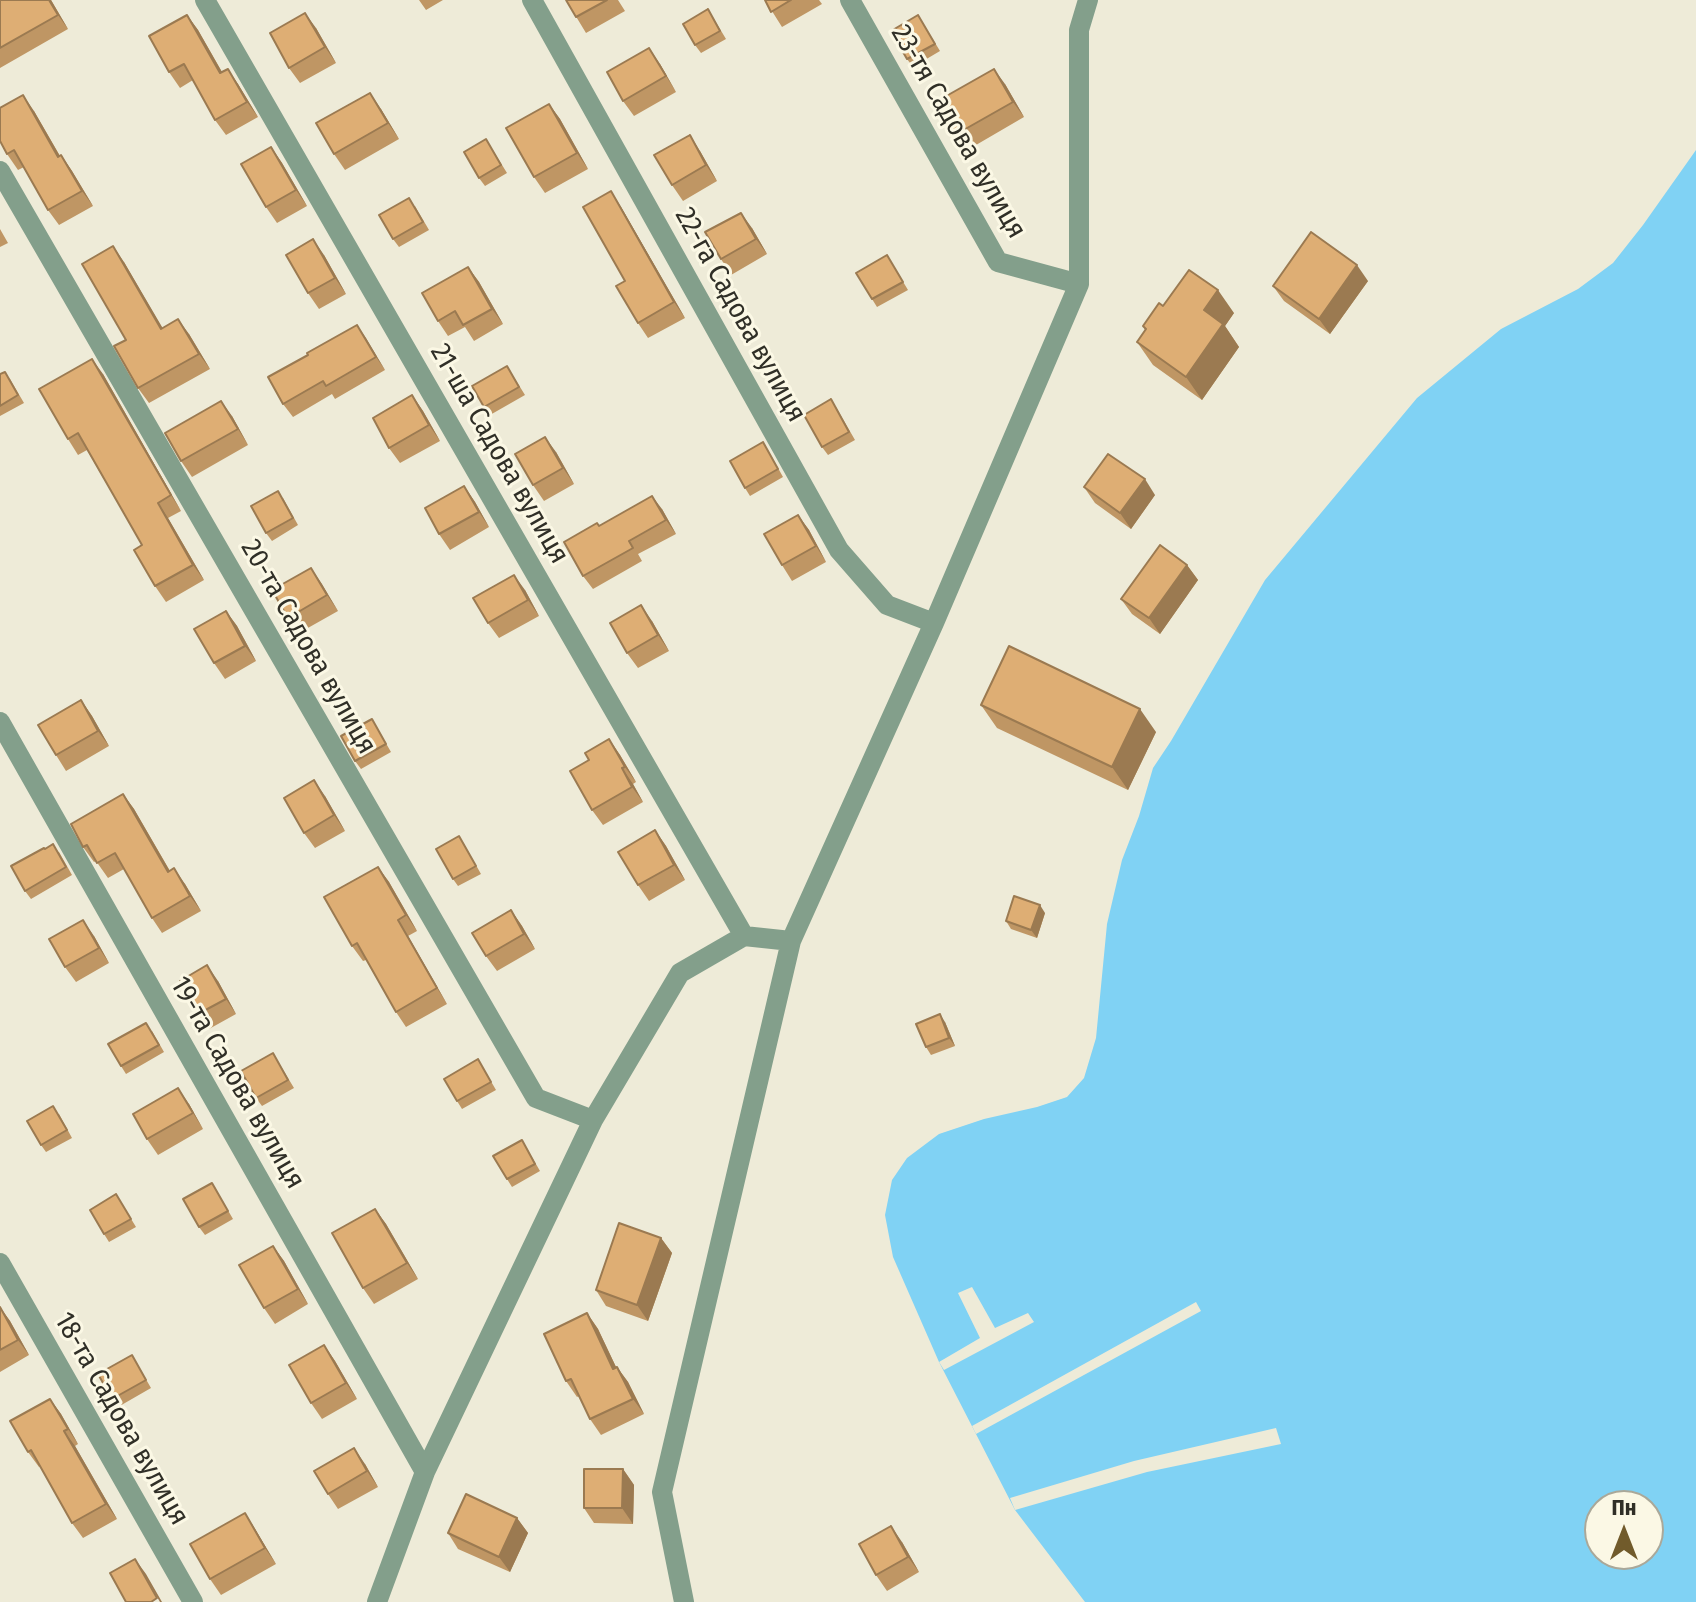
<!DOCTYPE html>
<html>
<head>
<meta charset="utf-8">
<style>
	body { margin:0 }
	#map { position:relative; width:1696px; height:1602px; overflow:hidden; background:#eeebd8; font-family:"Fira Sans Condensed",sans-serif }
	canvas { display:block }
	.north { position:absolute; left:1584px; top:1490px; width:80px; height:80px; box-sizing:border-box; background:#fbf8e5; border:2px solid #aaa899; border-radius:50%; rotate:0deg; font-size:22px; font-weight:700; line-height:32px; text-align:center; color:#302f27 }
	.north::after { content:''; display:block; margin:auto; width:28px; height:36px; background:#715b2b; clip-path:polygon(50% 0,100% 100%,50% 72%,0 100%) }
</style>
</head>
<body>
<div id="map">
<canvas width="1696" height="1602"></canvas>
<div class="north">Пн</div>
</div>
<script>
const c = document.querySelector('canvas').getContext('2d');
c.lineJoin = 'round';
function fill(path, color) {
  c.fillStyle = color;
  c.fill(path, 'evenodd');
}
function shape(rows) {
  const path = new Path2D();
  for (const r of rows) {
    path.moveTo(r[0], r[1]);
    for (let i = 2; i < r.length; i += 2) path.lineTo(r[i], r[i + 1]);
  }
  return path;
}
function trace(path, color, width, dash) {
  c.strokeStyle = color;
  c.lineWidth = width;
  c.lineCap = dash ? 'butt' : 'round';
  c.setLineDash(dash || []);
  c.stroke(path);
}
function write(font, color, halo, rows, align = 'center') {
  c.font = font + ' "Fira Sans Condensed",sans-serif';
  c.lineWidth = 6;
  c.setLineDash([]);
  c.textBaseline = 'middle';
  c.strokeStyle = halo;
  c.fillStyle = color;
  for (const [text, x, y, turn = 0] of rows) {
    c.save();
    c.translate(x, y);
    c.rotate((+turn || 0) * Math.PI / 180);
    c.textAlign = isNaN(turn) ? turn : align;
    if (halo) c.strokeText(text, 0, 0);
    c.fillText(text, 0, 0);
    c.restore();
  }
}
fill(shape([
	[1696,150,1696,1602,1085,1602,1015,1510,939,1362,893,1257,885,1215,892,1180,907,1158,939,1134,984,1119,1037,1107,1067,1097,1084,1078,1096,1038,1107,924,1122,860,1139,816,1153,768,1171,741,1265,580,1417,398,1501,329,1578,289,1613,263,1643,225],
	[1600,1506,1648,1506,1648,1554,1600,1554]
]), '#80d2f4');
fill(shape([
	[972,1287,995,1328,1028,1313,1034,1322,944,1370,939,1362,980,1338,958,1293],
	[1196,1302,1201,1311,976,1434,972,1426],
	[1276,1428,1281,1444,1147,1472,1015,1510,1010,1498,1134,1461]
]), '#eeebd8');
trace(shape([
	[205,0,744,936],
	[532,0,839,550,887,605,934,623],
	[850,0,998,262,1079,284],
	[0,171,536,1098,593,1120],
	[0,722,425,1472],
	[0,1263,193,1602],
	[377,1602,425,1472,593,1120,680,973,744,936,791,941],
	[684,1602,662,1492,791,941,934,623,1079,284,1079,30,1088,0]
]), '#839f8b', 20);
fill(shape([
	[0,0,51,0,68,29,0,68],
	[419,0,443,0,426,10],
	[566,0,618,0,625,11,586,33],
	[765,0,819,0,822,4,782,27],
	[708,9,726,39,701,53,695,45],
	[187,15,198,30,222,72,238,84,258,117,226,135,215,120,193,80,180,88,169,72],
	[923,23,940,51,913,67,907,59],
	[316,28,336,63,300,83,289,68],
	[660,64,676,92,634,116,623,101],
	[1005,84,1024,117,964,152,953,136],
	[549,104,560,119,588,169,545,193,534,177],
	[381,109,399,139,345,170,334,154],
	[34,111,60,156,61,155,72,171,93,206,59,225,48,210,24,167,18,170,7,154],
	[486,139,507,173,485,186,479,178],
	[271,147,282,163,307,206,277,223,266,207],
	[700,151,717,181,683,201,672,185],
	[415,206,429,230,399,247,393,239],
	[621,207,685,318,648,338,638,323],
	[752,228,767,254,731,275,721,259],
	[0,229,8,243,0,247],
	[324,255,346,294,319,309,308,293],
	[887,255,908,290,877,307,872,299],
	[124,262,162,328,189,334,210,369,149,403,138,388,126,340],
	[468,267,479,282,503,324,474,341,465,327,448,336,438,321],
	[1368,281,1330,334,1284,301,1273,286],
	[1163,306,1234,313,1225,326,1239,347,1202,400,1153,365,1137,342,1145,330,1143,326],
	[357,325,385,370,335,399,332,394,293,417,283,404,308,355],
	[507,366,525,395,490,415,484,407],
	[0,374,10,379,24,403,0,416],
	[103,374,181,511,168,518,204,580,166,602,155,586,142,545,87,450,78,455,68,439],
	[412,395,423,411,440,441,400,463,389,448],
	[836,407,855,440,828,455,822,447],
	[232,416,248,445,192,477,181,461],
	[768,450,783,477,750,496,745,488],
	[556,452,574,484,544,501,533,485],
	[464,486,475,502,489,527,450,550,439,534],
	[1084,487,1155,495,1131,529,1095,503],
	[283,498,298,525,272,541,266,533],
	[662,509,676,534,638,554,642,561,593,589,583,576,599,526],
	[798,515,809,530,826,562,792,581,782,565],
	[1187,565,1198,580,1160,634,1132,614,1121,599],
	[311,568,338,611,299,633,288,618],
	[525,590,539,616,499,638,488,623],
	[226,611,237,626,256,661,225,679,214,663],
	[652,621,669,651,638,668,627,653],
	[81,700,92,716,109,746,66,771,56,755],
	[981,705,1156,732,1128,790,997,728],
	[372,719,391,752,361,769,355,761],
	[609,739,620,755,636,782,633,784,643,802,603,825,592,810,589,760],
	[123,794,134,809,170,871,185,884,201,911,162,933,152,918,124,869,108,878,96,861,94,862,83,847],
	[325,796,345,831,315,848,304,833],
	[655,830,666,846,685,880,649,901,638,885],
	[464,844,481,874,458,886,453,879],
	[45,849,59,852,72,875,31,899,25,891],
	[378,867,389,882,417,931,408,936,447,1004,406,1027,396,1012,366,960,363,961,352,946],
	[511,910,522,926,535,949,497,971,486,956],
	[1045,913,1037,938,1011,929,1006,921],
	[94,936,109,963,76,982,65,967],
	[218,981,236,1014,209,1029,198,1014],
	[945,1022,955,1046,931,1055,926,1047],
	[152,1031,164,1052,126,1074,121,1066],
	[273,1053,294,1088,262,1106,256,1098],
	[478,1059,496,1090,462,1109,457,1101],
	[189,1104,203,1129,158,1155,147,1139],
	[59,1114,72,1138,46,1152,41,1145],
	[522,1140,540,1171,512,1187,507,1179],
	[212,1183,233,1219,205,1235,199,1227],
	[116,1194,136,1227,109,1242,104,1234],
	[375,1209,386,1224,418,1279,374,1304,363,1288],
	[661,1238,672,1253,648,1321,606,1306,596,1290],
	[273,1246,284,1261,308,1304,275,1324,264,1308],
	[0,1307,10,1321,29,1355,0,1372],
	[587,1313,598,1329,616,1367,617,1367,628,1382,644,1414,601,1435,590,1419,579,1396,577,1397,566,1381],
	[324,1345,335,1361,357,1399,322,1419,311,1403],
	[132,1355,151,1388,118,1407,112,1399],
	[50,1399,61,1414,78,1444,75,1446,117,1519,83,1538,72,1523,40,1466,39,1467,28,1452],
	[365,1464,378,1487,338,1509,328,1494],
	[623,1469,634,1485,633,1524,594,1523,584,1508],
	[245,1513,255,1529,276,1564,221,1595,210,1579],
	[517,1518,528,1533,510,1572,458,1549,448,1533],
	[902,1542,919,1572,887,1591,876,1575]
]), '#bf9664');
fill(shape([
	[49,0,51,0,68,29,58,15],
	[305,13,316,28,336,63,325,47],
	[187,15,198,30,231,88,220,73],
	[649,48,660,64,676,92,666,76],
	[228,69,238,84,258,117,247,102],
	[994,69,1005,84,1024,117,1013,102],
	[370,93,381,109,399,139,388,123],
	[23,95,34,111,69,172,58,157],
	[549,104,560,119,588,169,577,153],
	[690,135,700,151,717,181,706,165],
	[271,147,282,163,307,206,296,190],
	[61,155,72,171,93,206,82,191],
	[611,191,621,207,685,318,674,302],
	[741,213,752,228,767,254,756,239],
	[313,239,324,255,346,294,335,278],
	[113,246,124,262,172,344,161,329],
	[1357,265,1368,281,1330,334,1319,319],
	[468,267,479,282,503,324,492,309],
	[1218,290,1234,313,1225,326,1239,347,1202,400,1186,377,1204,310],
	[178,319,189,334,210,369,199,354],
	[357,325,366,338,385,370,376,357],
	[92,359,103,374,181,511,171,495],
	[412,395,423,411,440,441,429,425],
	[221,401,232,416,248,445,238,429],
	[545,437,556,452,574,484,563,468],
	[1145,479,1155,495,1131,529,1120,513],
	[464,486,475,502,489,527,479,512],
	[652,496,662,509,676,534,666,520],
	[158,503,168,518,204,580,193,565],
	[798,515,809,530,826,562,816,546],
	[1187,565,1198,580,1160,634,1149,618],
	[311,568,322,584,338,611,327,595],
	[514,575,525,590,539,616,528,600],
	[641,605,652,621,669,651,658,635],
	[226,611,237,626,256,661,245,646],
	[81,700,92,716,109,746,98,731],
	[1140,709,1156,732,1128,790,1112,767],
	[609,739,620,755,636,782,625,767],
	[622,768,633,784,643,802,632,787],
	[314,780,325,796,345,831,334,815],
	[123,794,134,809,179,887,168,872],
	[655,830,666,846,685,880,674,865],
	[378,867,389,882,417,931,406,915],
	[174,868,185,884,201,911,190,896],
	[1040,905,1045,913,1037,938,1031,930],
	[511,910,522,926,535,949,524,934],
	[83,920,94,936,109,963,99,948],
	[398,920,408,936,447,1004,437,988],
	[207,965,218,981,236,1014,226,999],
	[940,1014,945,1022,955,1046,949,1038],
	[178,1088,189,1104,203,1129,193,1113],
	[375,1209,386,1224,418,1279,407,1263],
	[661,1238,672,1253,648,1321,637,1305],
	[273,1246,284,1261,308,1304,298,1289],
	[0,1307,10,1321,29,1355,18,1340],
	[587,1313,598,1329,624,1384,613,1369],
	[324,1345,335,1361,357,1399,346,1383],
	[617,1367,628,1382,644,1414,633,1399],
	[50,1399,61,1414,78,1444,68,1429],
	[64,1431,75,1446,117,1519,106,1504],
	[354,1448,365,1464,378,1487,367,1471],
	[623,1469,634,1485,633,1524,622,1508],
	[245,1513,255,1529,276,1564,265,1548],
	[517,1518,528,1533,510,1572,499,1557],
	[891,1526,902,1542,919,1572,908,1557],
	[135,1559,146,1574,162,1602,160,1602]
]), '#9b7a51');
const building = shape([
	[0,0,49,0,58,15,0,48,0,0],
	[566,0,607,0,576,17,566,0],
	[765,0,791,0,771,12,765,0],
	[708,9,720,31,695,45,683,24,708,9],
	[305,13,325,47,289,68,270,33,305,13],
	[187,15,220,73,228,69,247,102,215,120,184,64,169,72,149,36,187,15],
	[918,15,935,44,907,59,891,31,918,15],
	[649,48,666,76,623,101,607,72,649,48],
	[994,69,1013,102,953,136,934,103,994,69],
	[370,93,388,123,334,154,316,123,370,93],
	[23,95,58,157,61,155,82,191,48,210,14,150,7,154,0,141,0,108,23,95],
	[549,104,577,153,534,177,506,128,549,104],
	[690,135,706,165,672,185,654,155,690,135],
	[486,139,501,165,479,178,464,152,486,139],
	[271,147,296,190,266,207,241,164,271,147],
	[611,191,674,302,638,323,616,286,625,281,583,207,611,191],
	[409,198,423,222,393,239,379,215,409,198],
	[741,213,756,239,721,259,705,232,741,213],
	[1311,232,1357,265,1319,319,1273,286,1311,232],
	[313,239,335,278,308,293,286,255,313,239],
	[113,246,161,329,178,319,199,354,138,388,114,346,126,340,82,264,113,246],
	[887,255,903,282,872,299,856,273,887,255],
	[468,267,492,309,463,325,455,311,438,321,422,293,468,267],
	[1189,270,1218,290,1204,310,1223,324,1186,377,1137,342,1146,329,1143,326,1159,303,1163,306,1189,270],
	[357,325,376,357,326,386,323,381,283,404,268,377,308,355,307,353,357,325],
	[92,359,171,495,158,503,193,565,155,586,134,550,142,545,78,433,68,439,39,389,92,359],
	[507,366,519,387,484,407,472,386,507,366],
	[5,372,18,395,0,406,0,374,5,372],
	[412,395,429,425,389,448,373,418,412,395],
	[831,399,849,432,822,447,804,415,831,399],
	[221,401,238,429,181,461,165,433,221,401],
	[545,437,563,468,533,485,515,454,545,437],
	[763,442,778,469,745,488,730,461,763,442],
	[1108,454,1145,479,1120,513,1084,487,1108,454],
	[464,486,479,512,439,534,425,508,464,486],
	[278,491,293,518,266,533,251,506,278,491],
	[652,496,666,520,629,541,633,548,583,576,564,542,597,523,599,526,652,496],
	[798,515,816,546,782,565,764,534,798,515],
	[1160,545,1187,565,1149,618,1121,599,1160,545],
	[311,568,327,595,288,618,272,590,311,568],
	[514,575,528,600,488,623,473,598,514,575],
	[641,605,658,635,627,653,610,623,641,605],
	[226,611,245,646,214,663,194,629,226,611],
	[1009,646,1140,709,1112,767,981,705,1009,646],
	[81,700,98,731,56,755,38,725,81,700],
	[372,719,386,744,355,761,341,736,372,719],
	[609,739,625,767,622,768,632,787,592,810,570,771,589,760,585,753,609,739],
	[314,780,334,815,304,833,284,798,314,780],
	[123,794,168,872,174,868,190,896,152,918,115,853,97,863,87,845,83,847,71,824,123,794],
	[655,830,674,865,638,885,618,852,655,830],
	[459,836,476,866,453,879,436,849,459,836],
	[53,844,66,867,25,891,11,866,44,848,45,849,53,844],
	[378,867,406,915,398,920,437,988,396,1012,357,943,352,946,324,897,378,867],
	[1014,896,1040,905,1031,930,1006,921,1014,896],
	[511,910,524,934,486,956,472,933,511,910],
	[83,920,99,948,65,967,49,939,83,920],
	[207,965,226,999,198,1014,180,981,207,965],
	[940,1014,949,1038,926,1047,916,1024,940,1014],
	[146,1023,159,1045,121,1066,108,1044,146,1023],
	[273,1053,288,1080,256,1098,241,1071,273,1053],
	[478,1059,491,1082,457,1101,444,1079,478,1059],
	[178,1088,193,1113,147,1139,133,1114,178,1088],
	[53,1106,67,1130,41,1145,27,1121,53,1106],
	[522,1140,535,1164,507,1179,493,1156,522,1140],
	[212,1183,228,1211,199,1227,183,1199,212,1183],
	[116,1194,131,1219,104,1234,90,1210,116,1194],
	[375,1209,407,1263,363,1288,332,1233,375,1209],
	[619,1223,661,1238,637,1305,596,1290,619,1223],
	[273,1246,298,1289,264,1308,239,1265,273,1246],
	[0,1307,18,1340,0,1350,0,1307],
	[587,1313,613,1369,617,1367,633,1399,590,1419,571,1379,566,1381,544,1334,587,1313],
	[324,1345,346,1383,311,1403,289,1365,324,1345],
	[132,1355,146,1380,112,1399,98,1374,132,1355],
	[50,1399,68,1429,64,1431,106,1504,72,1523,31,1450,28,1452,10,1421,50,1399],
	[354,1448,367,1471,328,1494,314,1471,354,1448],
	[584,1469,623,1469,622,1508,584,1508,584,1469],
	[466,1494,517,1518,499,1557,448,1533,466,1494],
	[245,1513,265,1548,210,1579,190,1544,245,1513],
	[891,1526,908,1557,876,1575,859,1544,891,1526],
	[135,1559,157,1598,151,1602,126,1602,110,1573,135,1559]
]);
fill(building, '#deae74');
trace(building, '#9b7a51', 2);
write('28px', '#302f27', '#fbf8e5', [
	["23-тя Садова вулиця",958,132,60],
	["22-га Садова вулиця",740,315,61],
	["21-ша Садова вулиця",499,454,60],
	["20-та Садова вулиця",308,647,60],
	["19-та Садова вулиця",237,1083,60],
	["18-та Садова вулиця",121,1419,60]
]);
</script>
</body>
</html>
